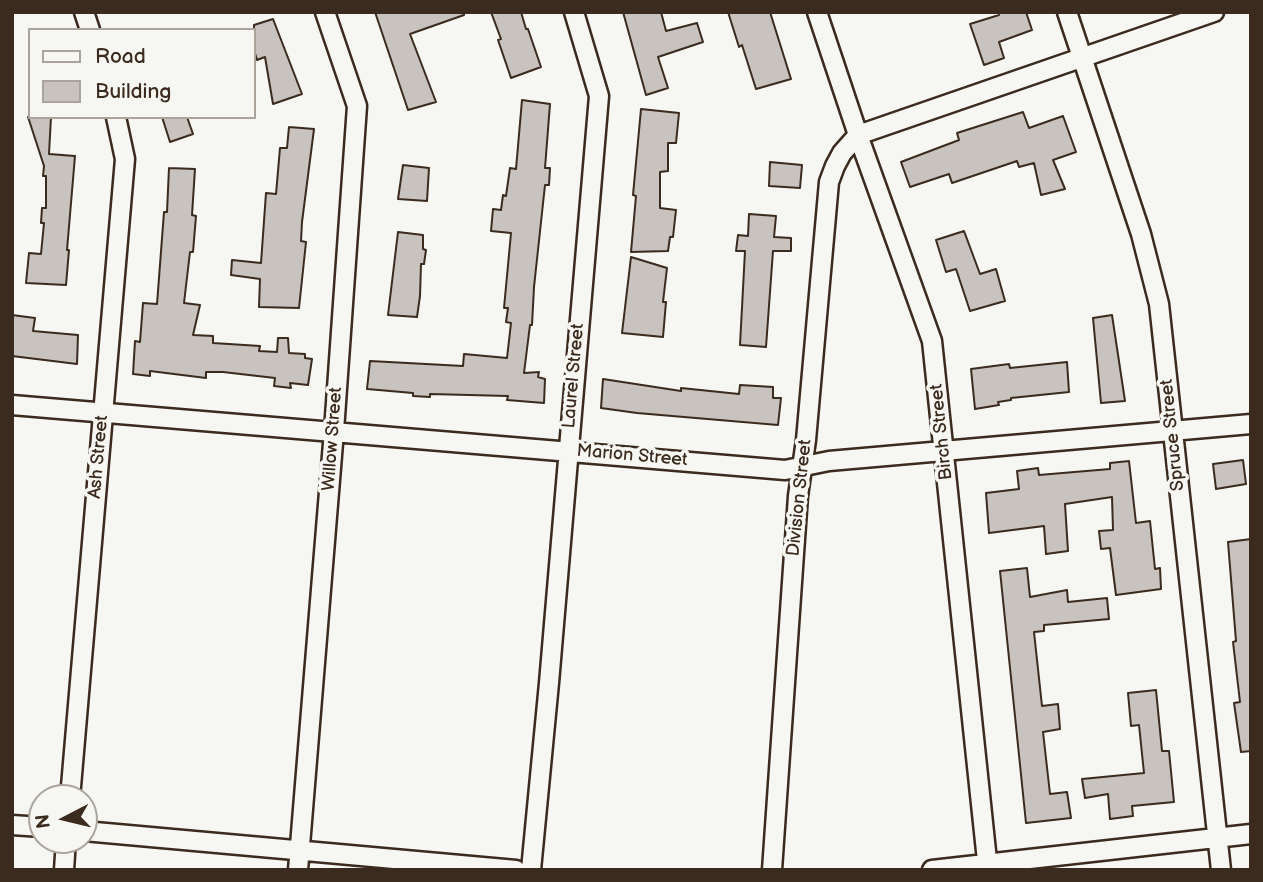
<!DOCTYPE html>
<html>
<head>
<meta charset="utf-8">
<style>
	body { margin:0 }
	#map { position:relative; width:1263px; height:882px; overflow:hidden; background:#f6f6f2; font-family:"Balsamiq Sans",sans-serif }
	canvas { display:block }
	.frame { position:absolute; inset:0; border:14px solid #3b2a1e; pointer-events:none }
	.legend { position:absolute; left:28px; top:28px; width:228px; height:91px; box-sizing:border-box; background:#f6f6f2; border:2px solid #aba49d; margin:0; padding:9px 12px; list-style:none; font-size:21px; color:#3b2a1e }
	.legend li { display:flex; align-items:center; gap:14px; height:35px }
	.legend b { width:35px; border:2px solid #aba49d }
	.north { position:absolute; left:28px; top:784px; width:70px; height:70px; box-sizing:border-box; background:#f6f6f2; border:2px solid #aba49d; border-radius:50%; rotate:263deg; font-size:19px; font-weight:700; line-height:28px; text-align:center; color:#3b2a1e }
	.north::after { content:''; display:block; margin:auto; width:24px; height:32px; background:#3b2a1e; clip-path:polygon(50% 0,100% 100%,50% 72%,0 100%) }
</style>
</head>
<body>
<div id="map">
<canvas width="1263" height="882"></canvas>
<div class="frame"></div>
<ul class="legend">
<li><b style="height:9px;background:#f6f6f2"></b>Road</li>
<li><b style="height:19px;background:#c8c3be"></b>Building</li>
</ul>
<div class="north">N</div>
</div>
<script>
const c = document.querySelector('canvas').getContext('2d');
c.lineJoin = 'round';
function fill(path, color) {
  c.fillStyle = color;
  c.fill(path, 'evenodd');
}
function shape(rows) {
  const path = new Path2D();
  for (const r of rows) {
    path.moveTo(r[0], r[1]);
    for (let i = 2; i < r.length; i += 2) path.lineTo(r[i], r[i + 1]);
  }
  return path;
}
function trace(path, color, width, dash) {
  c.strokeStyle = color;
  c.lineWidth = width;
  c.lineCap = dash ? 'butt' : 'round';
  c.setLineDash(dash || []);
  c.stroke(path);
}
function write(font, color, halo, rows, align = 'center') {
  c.font = font + ' "Balsamiq Sans",sans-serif';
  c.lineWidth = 7;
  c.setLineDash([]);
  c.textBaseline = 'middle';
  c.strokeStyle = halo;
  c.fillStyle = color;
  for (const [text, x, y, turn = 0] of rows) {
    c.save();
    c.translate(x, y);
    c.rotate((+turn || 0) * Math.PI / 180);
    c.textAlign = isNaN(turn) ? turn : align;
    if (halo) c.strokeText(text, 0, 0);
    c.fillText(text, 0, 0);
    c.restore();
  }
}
const building = shape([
	[375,12,464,12,464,15,410,34,436,102,408,110,375,12],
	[491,12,521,12,526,29,528,29,541,67,511,78,498,40,501,39,491,12],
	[623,12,661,12,666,31,697,23,703,42,658,57,668,88,646,95,623,12],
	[728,12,770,12,791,79,756,89,742,45,739,47,728,12],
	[998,12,1026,12,1032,30,999,42,1004,58,984,65,970,24,999,15,998,12],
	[273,19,302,94,273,104,265,57,257,60,254,50,254,25,273,19],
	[522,100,550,104,545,168,550,168,549,185,545,185,534,287,532,325,530,325,524,373,539,372,538,377,545,379,544,403,507,400,508,396,430,394,430,397,413,396,413,393,367,389,370,361,463,366,464,354,507,358,511,323,506,322,508,308,504,308,511,233,491,231,493,209,501,210,503,195,506,196,510,168,516,169,522,100],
	[641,109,679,113,676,143,668,143,668,171,660,172,660,208,676,210,673,237,670,237,668,251,631,252,636,196,633,195,641,109],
	[1023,112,1029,128,1063,116,1076,152,1053,160,1065,189,1041,195,1034,163,1019,167,1017,161,952,183,949,174,910,187,901,162,959,140,957,133,1023,112],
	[28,117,51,117,49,154,75,156,67,250,69,250,66,285,26,283,29,253,41,254,44,223,41,223,42,208,46,208,46,176,43,176,44,166,28,117],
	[162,117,187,117,193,134,170,142,162,117],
	[289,127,314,129,302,222,301,241,306,242,299,308,259,307,260,279,231,275,232,260,261,263,266,193,276,194,280,148,287,148,289,127],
	[770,162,802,165,800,188,769,186,770,162],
	[403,165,429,168,427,201,398,199,403,165],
	[169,168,195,169,192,215,196,216,193,252,190,252,184,303,200,305,193,335,213,336,213,343,260,346,259,351,277,352,278,338,288,338,289,353,305,354,305,358,312,359,308,385,290,383,291,388,274,386,275,378,223,372,206,372,206,378,150,371,150,376,133,374,135,341,140,342,143,303,157,304,164,212,167,212,169,168],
	[749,214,776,216,774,237,791,238,791,251,773,251,766,347,740,345,745,251,736,251,738,235,748,236,749,214],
	[964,231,980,274,996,269,1005,301,970,311,956,269,946,272,936,240,964,231],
	[398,232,423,235,423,249,426,250,424,264,421,264,420,296,417,317,388,315,398,232],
	[631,257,667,268,663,302,666,302,663,337,622,333,631,257],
	[12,315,35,318,33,331,78,335,77,364,12,356,12,315],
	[1112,315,1125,401,1101,403,1093,318,1112,315],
	[1067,362,1069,392,1011,398,1011,400,998,402,999,405,975,409,971,369,1009,364,1010,368,1067,362],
	[603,379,681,391,681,388,739,394,740,385,773,387,773,398,781,398,778,425,637,413,601,408,603,379],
	[1243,460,1246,484,1216,489,1213,464,1243,460],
	[1129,461,1136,523,1150,521,1155,569,1160,568,1161,589,1116,595,1110,548,1101,549,1099,531,1113,530,1112,497,1065,504,1068,551,1046,554,1044,526,989,533,986,493,1019,489,1017,471,1038,468,1039,475,1110,469,1110,463,1129,461],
	[1251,539,1251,751,1241,752,1234,703,1240,702,1233,642,1236,641,1228,542,1251,539],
	[1027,568,1030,597,1067,590,1068,602,1107,598,1109,619,1044,625,1044,631,1034,632,1042,706,1058,704,1060,729,1043,732,1050,794,1067,792,1071,818,1026,823,1000,571,1027,568],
	[1156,690,1162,751,1169,751,1174,802,1132,806,1133,816,1110,819,1108,794,1085,798,1082,779,1144,773,1139,725,1131,726,1128,693,1156,690]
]);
fill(building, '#c8c3be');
trace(building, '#3b2a1e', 2);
const street = shape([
	[84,12,90,30],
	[817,12,858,135,932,341,988,870],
	[1067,12,1141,234,1159,304,1221,870],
	[12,405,785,470,829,461,1251,424],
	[70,798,125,159,116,117],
	[12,825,42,827],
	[84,831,516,870],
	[64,870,66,840],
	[298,870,334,431,357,106,325,12],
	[531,870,549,683,599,96,574,12],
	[772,870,798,496,806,440,829,182,835,166,842,153,858,135,1214,12],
	[932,870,1251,834]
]);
trace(street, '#3b2a1e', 23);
trace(street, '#f6f6f2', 18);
write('18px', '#3b2a1e', '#f6f6f2', [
	["Laurel Street",574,376,-85],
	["Birch Street",942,432,-96],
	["Spruce Street",1173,435,-96],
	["Willow Street",333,439,-86],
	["Marion Street",632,456,5],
	["Ash Street",99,457,-85],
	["Division Street",800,498,-84]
]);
</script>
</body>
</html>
